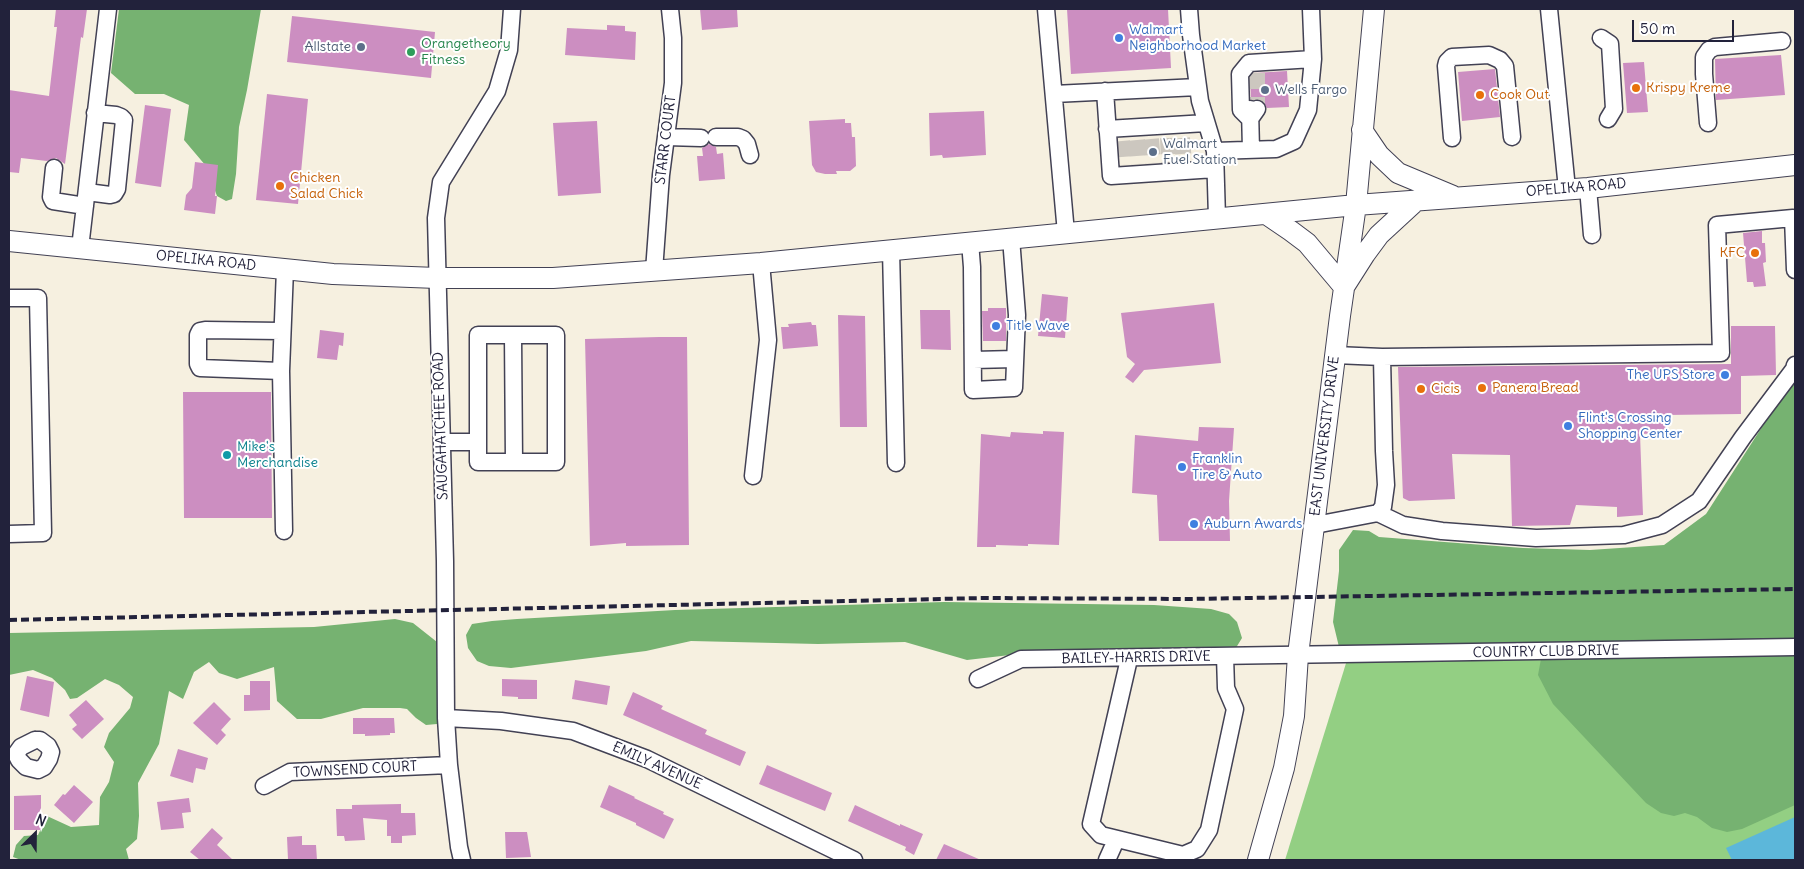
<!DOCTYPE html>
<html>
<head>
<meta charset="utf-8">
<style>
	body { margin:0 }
	#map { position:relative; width:1804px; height:869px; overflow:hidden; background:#f6f0e0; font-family:Delius,sans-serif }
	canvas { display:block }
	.frame { position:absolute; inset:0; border:10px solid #22223b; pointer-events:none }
	.north { position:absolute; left:10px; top:809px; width:50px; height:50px; -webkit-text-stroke:4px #fff; paint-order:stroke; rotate:23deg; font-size:14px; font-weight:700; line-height:20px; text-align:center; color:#22223b }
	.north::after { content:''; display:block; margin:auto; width:18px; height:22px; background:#22223b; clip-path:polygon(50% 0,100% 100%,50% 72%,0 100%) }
	.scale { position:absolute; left:1632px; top:20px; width:102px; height:22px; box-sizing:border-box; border:2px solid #22223b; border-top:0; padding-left:6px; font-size:15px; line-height:18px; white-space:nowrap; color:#22223b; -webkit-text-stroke:4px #fff; paint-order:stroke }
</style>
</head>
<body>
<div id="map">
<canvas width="1804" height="869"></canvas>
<div class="frame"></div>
<div class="north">N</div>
<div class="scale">50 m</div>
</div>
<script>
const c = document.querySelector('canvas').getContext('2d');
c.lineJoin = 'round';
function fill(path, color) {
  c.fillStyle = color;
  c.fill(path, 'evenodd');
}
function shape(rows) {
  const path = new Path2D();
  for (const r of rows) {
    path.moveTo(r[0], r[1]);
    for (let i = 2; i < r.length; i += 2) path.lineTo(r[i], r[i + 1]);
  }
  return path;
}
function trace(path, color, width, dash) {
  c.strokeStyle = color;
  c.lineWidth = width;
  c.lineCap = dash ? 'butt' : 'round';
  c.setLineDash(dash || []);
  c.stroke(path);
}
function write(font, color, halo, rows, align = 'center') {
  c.font = font + ' Delius,sans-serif';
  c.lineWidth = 4;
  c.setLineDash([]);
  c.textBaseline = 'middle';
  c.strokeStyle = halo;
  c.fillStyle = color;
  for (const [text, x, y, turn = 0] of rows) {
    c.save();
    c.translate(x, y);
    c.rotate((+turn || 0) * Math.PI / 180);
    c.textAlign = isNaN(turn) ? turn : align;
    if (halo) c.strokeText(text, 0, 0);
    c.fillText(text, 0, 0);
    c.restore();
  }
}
fill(shape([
	[1795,621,1795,860,1285,860,1356,631]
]), '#93cf83');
fill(shape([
	[119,9,261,9,247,90,239,127,236,174,232,199,226,201,217,196,206,166,184,140,189,105,164,94,135,94,111,73],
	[1795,381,1795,805,1742,829,1727,832,1712,828,1697,817,1685,813,1674,816,1661,813,1646,803,1553,704,1538,675,1541,659,1530,646,1512,643,1339,647,1333,622,1339,571,1339,550,1353,530,1369,531,1379,537,1523,548,1590,550,1664,545,1706,514,1762,427],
	[944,602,1154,605,1211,609,1229,614,1237,622,1242,638,1234,651,1010,655,967,660,905,642,818,644,691,641,646,651,511,668,489,666,477,661,468,648,466,635,472,624,492,621,517,619,675,610],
	[395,619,413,623,437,642,441,657,441,709,437,724,426,725,416,718,407,709,400,708,363,708,321,719,297,719,277,701,274,667,237,679,219,673,209,662,194,672,183,699,169,691,159,744,138,783,139,816,137,839,126,849,129,860,21,860,13,857,16,845,24,836,38,835,47,816,71,827,99,825,100,797,109,782,114,762,104,747,109,733,130,708,133,697,119,685,105,679,77,698,70,699,65,690,52,678,33,670,9,675,9,633,314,627]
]), '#76b271');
fill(shape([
	[1795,817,1795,860,1732,860,1726,848]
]), '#5cb7da');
fill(shape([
	[56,9,87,9,83,38,81,37,65,164,56,158,47,161,21,158,19,173,9,172,9,90,49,96,57,27,54,27],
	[700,9,737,9,738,27,702,30],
	[1067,9,1168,9,1171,68,1071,74],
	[292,16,435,32,431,78,287,62],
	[607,25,625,26,625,31,636,32,635,60,565,55,567,28,607,30],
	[1781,55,1785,95,1716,100,1715,59],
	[1644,62,1648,112,1627,113,1623,63],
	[1495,69,1500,117,1462,121,1458,72],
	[1287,71,1289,107,1267,108,1262,101,1251,99,1250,77,1254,73],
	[267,94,308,99,298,204,256,200],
	[145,105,171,109,161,187,135,183],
	[984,111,986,155,943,158,942,155,930,156,929,113],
	[845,119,845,123,851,123,852,137,855,137,856,166,850,171,836,171,837,174,825,174,816,172,812,165,809,121],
	[597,121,601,193,558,196,553,123],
	[709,144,716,147,717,154,723,153,725,179,699,181,697,156,703,156,702,148],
	[195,162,218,165,215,196,217,196,215,214,184,210,186,195,192,188],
	[1762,231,1762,243,1765,243,1766,262,1763,263,1766,286,1754,287,1753,282,1747,282,1743,233],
	[1042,294,1068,297,1065,338,1038,336],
	[1214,303,1221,363,1144,370,1133,383,1125,377,1135,364,1127,357,1121,313],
	[988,308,1006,308,1006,341,983,341,982,311,988,311],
	[920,310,950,310,951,350,921,349],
	[838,315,865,316,867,427,840,427],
	[811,322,812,325,816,325,818,346,783,349,781,327,789,327,788,324],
	[1731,326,1775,326,1776,375,1741,376,1741,414,1667,415,1667,433,1640,434,1643,515,1617,517,1617,507,1576,505,1570,525,1512,526,1510,455,1452,454,1455,499,1409,501,1403,498,1398,367,1731,364],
	[320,330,344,333,343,346,339,345,337,360,317,358],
	[659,337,687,337,689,545,626,546,626,543,590,546,585,339],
	[183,392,271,392,272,518,184,518],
	[1199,427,1234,428,1229,501,1230,541,1159,541,1157,495,1132,493,1135,435,1198,441],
	[1043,431,1064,432,1059,545,1028,544,1028,546,996,545,996,547,977,547,981,434,1010,437,1011,432,1043,434],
	[27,676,54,682,49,717,20,710],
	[502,679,537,680,537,699,518,699,518,697,502,696],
	[575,680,610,686,607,705,572,699],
	[250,681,270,681,270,710,244,711,244,695,250,695],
	[633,692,663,706,661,709,707,730,705,734,746,752,740,766,623,715],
	[86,700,104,719,82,739,72,729,77,725,69,715],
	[214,702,231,719,221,730,226,735,217,745,193,723],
	[353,718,394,718,395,733,390,733,390,735,365,736,365,734,353,734],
	[178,749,208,758,205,770,196,768,193,783,170,776],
	[767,765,832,793,825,811,759,784],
	[74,785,93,802,74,823,54,805,63,794,65,795],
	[609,785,635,797,634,798,664,812,663,814,674,819,664,839,636,825,636,823,600,807],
	[41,795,41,830,14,830,14,796],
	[189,798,191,812,182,813,184,828,161,830,157,802],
	[401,804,401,813,415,813,416,835,402,836,402,843,391,843,391,836,387,836,387,820,363,818,365,840,345,841,344,836,337,836,336,809,352,809,352,805],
	[855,805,900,826,900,824,923,834,914,855,905,850,906,847,848,821],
	[212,828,223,838,217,845,233,860,200,860,190,852],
	[505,832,527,832,531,857,506,858],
	[302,836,302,845,316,845,317,860,288,860,287,837],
	[944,844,981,860,936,860]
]), '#cc8ec1');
trace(shape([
	[1257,73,1257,109],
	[1168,138,1169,163],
	[1182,138,1184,163],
	[1151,139,1153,163],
	[1137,140,1139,164],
	[1122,141,1124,165]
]), '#ccc7bf', 16, [16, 8]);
const minor = shape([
	[1046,9,1066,233],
	[1189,9,1191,35,1200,101,1215,151,1217,218],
	[1549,9,1567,189],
	[1601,38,1610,44,1614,109,1608,119],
	[1105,91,1111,176,1215,169],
	[1054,94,1198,87],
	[1250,109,1251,150],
	[1257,109,1250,119,1241,110,1240,74,1249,63,1313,59],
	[1708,123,1704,74,1704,57,1709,50,1715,47,1782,41],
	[1107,129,1206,123],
	[666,137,701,138],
	[716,137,738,137,743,139,747,144,750,155],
	[1452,138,1446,66,1447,62,1452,57,1489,55,1500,60,1505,66,1512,137],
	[1215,151,1276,149,1294,141,1308,110,1313,59,1311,9],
	[54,168,51,197,53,201,85,206],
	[1588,188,1592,235],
	[87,192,110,195,114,194,117,189,124,120,121,117,116,115,95,113],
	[970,242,972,267,973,390,1014,388,1017,315,1011,238],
	[80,248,108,9],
	[891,250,896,463],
	[654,271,661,175,673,83,673,38,670,9],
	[9,298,38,298,43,533,9,534],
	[513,335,514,462],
	[1335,355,1382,357,1721,353,1717,225,1793,218,1795,270],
	[973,360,1015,359],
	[281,371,200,368,198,364,198,335,200,331,205,330,281,331],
	[442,442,478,442,478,335,556,335,556,462,478,462,478,442],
	[753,476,768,340,761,263],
	[1378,513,1403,525,1442,531,1536,538,1624,535,1662,525,1699,501,1743,437,1794,369,1795,365],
	[1315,525,1378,513,1383,507,1386,485,1384,451,1382,357],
	[284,531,281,371,285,269],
	[1129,659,1091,824,1101,835,1183,855,1197,849,1209,830,1235,709,1226,688,1225,656],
	[978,679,1021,659,1795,647],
	[446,718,501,721,573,731,647,759,854,860],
	[35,740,40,740,48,746,51,752,49,759,44,767,38,770,26,767,19,760,16,754,21,747,35,740],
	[264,786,290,772,449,765],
	[462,860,459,847,449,765,446,718,445,561,436,218,441,182,497,91,509,50,512,9],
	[1107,860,1116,840]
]);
const major = shape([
	[1362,130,1379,155,1398,173,1453,196],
	[1266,214,1291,231,1307,243,1344,287,1365,254,1379,235,1417,200],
	[9,241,333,274,437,278,553,278,761,263,1356,205,1588,188,1795,165],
	[1258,860,1284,768,1294,716,1298,655,1340,316,1356,205,1374,9]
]);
trace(minor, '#424154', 19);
trace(major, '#424154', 22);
trace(minor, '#fff', 16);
trace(major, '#fff', 20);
trace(shape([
	[9,620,983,598,1188,599,1795,589]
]), '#22223b', 4, [8, 4]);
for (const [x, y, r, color] of [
	[1119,38,5,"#3f7fe0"],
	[361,47,5,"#5c6f8a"],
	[411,52,5,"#2e9e5b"],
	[1636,88,5,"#e8710a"],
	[1265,90,5,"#5c6f8a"],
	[1480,95,5,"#e8710a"],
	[1153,152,5,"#5c6f8a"],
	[280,186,5,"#e8710a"],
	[1755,253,5,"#e8710a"],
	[996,326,5,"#3f7fe0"],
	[1725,375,5,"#3f7fe0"],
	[1482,388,5,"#e8710a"],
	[1421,389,5,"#e8710a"],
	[1568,426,5,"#3f7fe0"],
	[227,455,5,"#0f9aa8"],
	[1182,467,5,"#3f7fe0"],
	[1194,524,5,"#3f7fe0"]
]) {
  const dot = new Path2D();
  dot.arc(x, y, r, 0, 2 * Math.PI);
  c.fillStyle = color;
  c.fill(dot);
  trace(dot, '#fff', 2);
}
write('14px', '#366cbe', '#fff', [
	["Walmart",1129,30],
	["Neighborhood Market",1129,46],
	["Title Wave",1006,326],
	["The UPS Store",1715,375,"right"],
	["Flint's Crossing",1578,418],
	["Shopping Center",1578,434],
	["Franklin",1192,459],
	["Tire & Auto",1192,475],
	["Auburn Awards",1204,524]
], 'left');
write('14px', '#27864d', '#fff', [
	["Orangetheory",421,44],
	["Fitness",421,60]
], 'left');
write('14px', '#4e5e75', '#fff', [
	["Allstate",351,47,"right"],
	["Wells Fargo",1275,90],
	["Walmart",1163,144],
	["Fuel Station",1163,160]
], 'left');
write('14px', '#c56008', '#fff', [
	["Krispy Kreme",1646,88],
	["Cook Out",1490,95],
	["Chicken",290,178],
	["Salad Chick",290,194],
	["KFC",1745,253,"right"],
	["Panera Bread",1492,388],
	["Cicis",1431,389]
], 'left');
write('14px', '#22223b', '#fff', [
	["STARR COURT",666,140,-83],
	["OPELIKA ROAD",1576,188,-5],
	["OPELIKA ROAD",206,261,6],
	["SAUGAHATCHEE ROAD",441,426,-92],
	["EAST UNIVERSITY DRIVE",1325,436,-83],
	["COUNTRY CLUB DRIVE",1546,652,-1],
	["BAILEY-HARRIS DRIVE",1136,658,-1],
	["EMILY AVENUE",657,766,24],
	["TOWNSEND COURT",355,770,-3]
]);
write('14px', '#0d838f', '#fff', [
	["Mike's",237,447],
	["Merchandise",237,463]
], 'left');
</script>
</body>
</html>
